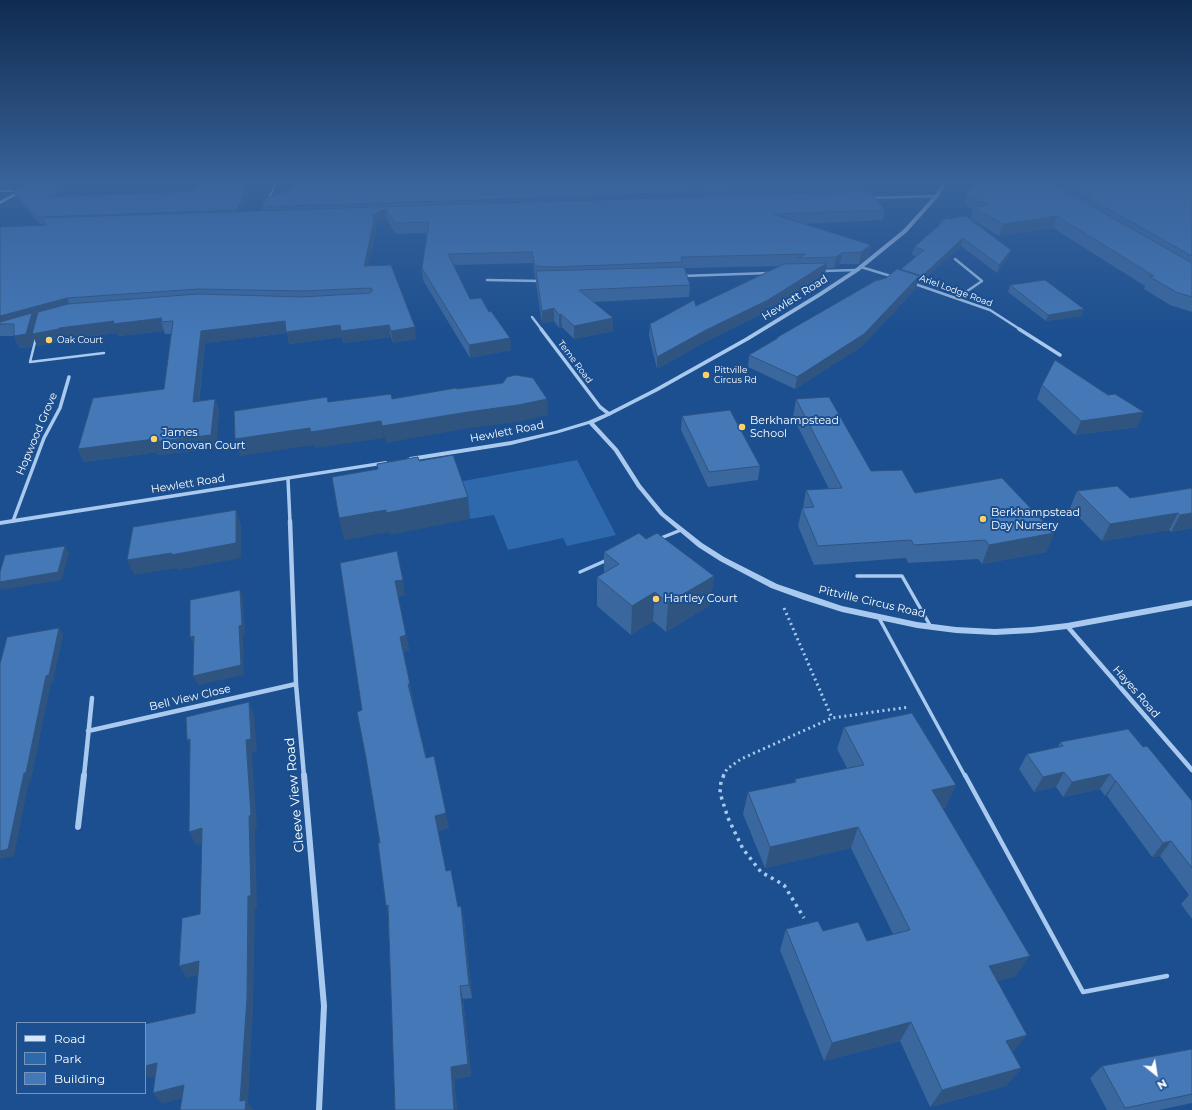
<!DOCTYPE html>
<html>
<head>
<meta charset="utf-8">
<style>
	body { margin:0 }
	#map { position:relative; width:1192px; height:1110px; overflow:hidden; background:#1b4f8f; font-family:Montserrat,sans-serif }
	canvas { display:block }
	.legend { position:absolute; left:16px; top:1022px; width:130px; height:72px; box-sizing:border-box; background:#1b4f8f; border:1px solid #7695bc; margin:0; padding:5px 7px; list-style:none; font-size:12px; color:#fff }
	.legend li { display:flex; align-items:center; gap:8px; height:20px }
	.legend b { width:20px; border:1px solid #7695bc }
	.north { position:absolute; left:1136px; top:1054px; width:40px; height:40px; -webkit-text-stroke:3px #1b4f8f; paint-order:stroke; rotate:150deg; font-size:11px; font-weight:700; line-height:16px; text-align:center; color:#fff }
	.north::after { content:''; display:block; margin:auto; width:14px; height:18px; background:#fff; clip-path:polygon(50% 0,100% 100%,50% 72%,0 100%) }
</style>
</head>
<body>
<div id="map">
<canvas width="1192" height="1110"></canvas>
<ul class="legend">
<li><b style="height:5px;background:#d6e6fa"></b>Road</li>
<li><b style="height:11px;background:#2e69ad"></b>Park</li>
<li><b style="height:11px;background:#4478b7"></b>Building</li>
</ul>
<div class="north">N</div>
</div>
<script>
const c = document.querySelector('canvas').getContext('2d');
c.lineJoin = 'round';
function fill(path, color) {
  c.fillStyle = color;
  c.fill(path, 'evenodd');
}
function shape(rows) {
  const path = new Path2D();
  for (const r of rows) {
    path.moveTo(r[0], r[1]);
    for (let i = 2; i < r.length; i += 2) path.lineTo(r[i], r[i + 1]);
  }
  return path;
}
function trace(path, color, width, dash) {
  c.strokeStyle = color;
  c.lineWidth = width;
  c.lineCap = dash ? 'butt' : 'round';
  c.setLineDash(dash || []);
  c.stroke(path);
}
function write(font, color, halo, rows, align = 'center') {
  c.font = font + ' Montserrat,sans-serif';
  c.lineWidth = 4;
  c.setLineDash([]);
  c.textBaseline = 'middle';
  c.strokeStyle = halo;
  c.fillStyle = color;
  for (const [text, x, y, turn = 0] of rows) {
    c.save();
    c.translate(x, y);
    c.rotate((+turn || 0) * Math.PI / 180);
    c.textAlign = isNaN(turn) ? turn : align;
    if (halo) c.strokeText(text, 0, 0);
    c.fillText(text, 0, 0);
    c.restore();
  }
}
fill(shape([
	[577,460,616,535,567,546,563,538,508,550,494,515,470,519,458,482]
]), '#2e69ad');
trace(shape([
	[784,608,832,718],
	[723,776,727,769,741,759,832,718,909,707]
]), '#a9c9ee', 3, [2, 3.5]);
trace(shape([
	[724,775,721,781,720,793,728,818,743,849,761,872,784,885,804,918]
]), '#a9c9ee', 3.5, [3, 4.5]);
trace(shape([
	[0,191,16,191]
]), '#a9c9ee', 2);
trace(shape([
	[36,338,30,362,104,353]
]), '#a9c9ee', 2.5);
trace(shape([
	[661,538,681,530],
	[580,572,607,560],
	[857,576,902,576,931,627],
	[879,618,965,776]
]), '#a9c9ee', 3.5);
trace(shape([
	[965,775,1083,992,1167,976]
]), '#a9c9ee', 4.5);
trace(shape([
	[870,198,937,196],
	[267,202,276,183],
	[955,259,982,281,957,298],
	[861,267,894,277],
	[822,271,857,270],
	[682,276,769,273],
	[487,280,541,281],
	[912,283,990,310,1021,330],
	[532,317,542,330]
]), '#a9c9ee', 2.5);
trace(shape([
	[541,329,600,407,609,414],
	[1019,329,1060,355],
	[288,479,290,522],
	[13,521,44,438,60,408,69,377]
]), '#a9c9ee', 3.5);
trace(shape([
	[290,521,296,684,304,776],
	[1067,626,1192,770],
	[88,731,296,684],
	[84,776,92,698]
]), '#a9c9ee', 4.5);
trace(shape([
	[304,775,324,1006,319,1110],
	[78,827,84,775]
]), '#a9c9ee', 6);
fill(shape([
	[943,183,947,183,938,197,907,232,859,271,821,296,749,340,658,391,611,415,594,423,618,449,641,485,664,513,702,543,724,557,777,584,842,606,917,622,956,627,995,629,1032,627,1067,623,1192,600,1192,606,1067,629,1032,633,995,635,956,633,917,628,842,612,804,600,771,588,720,561,698,547,660,515,637,487,614,451,589,424,559,433,511,445,410,461,407,459,410,457,511,441,555,431,588,421,607,413,654,389,745,338,817,294,855,269,903,230,935,195,943,183],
	[386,461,389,463,388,464,0,525,0,521,386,461]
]), '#a9c9ee');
fill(shape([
	[34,183,40,183,0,204,0,201,34,183]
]), '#d6e6fa');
fill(shape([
	[13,183,58,183,65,188,67,195,64,197,192,191,253,183,241,212,263,211,262,207,695,193,695,197,698,196,692,183,910,183,910,184,863,185,864,187,863,191,885,210,883,220,803,224,871,245,869,256,859,264,840,264,834,268,826,268,825,274,767,311,705,342,657,369,649,336,650,324,696,306,781,266,685,268,690,285,689,297,593,302,613,331,574,339,562,327,559,328,554,321,542,323,536,283,536,278,535,278,533,263,454,265,470,299,489,312,510,338,511,350,470,358,423,280,422,268,427,233,396,234,387,220,375,225,376,231,368,266,416,339,393,343,391,337,343,343,342,337,289,344,287,333,205,343,199,401,215,399,219,412,216,448,158,455,157,452,84,462,78,449,164,389,171,334,165,334,164,331,118,336,117,333,64,340,64,341,37,346,34,338,31,347,20,348,14,336,0,336,0,227,44,226,43,224,40,224,16,197,13,191,17,188,16,188],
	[973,183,1192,183,1192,312,1170,305,1144,289,1145,286,1053,228,999,236,971,219,973,210,964,204,967,193],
	[950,219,1008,257,997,273,961,246,920,283,917,282,916,288,861,347,795,389,748,367,749,355,776,339,776,338,901,270,901,269,916,256,912,255,914,247,938,226,940,221],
	[1010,285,1084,309,1081,316,1046,321,1008,292],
	[1042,385,1138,427,1075,435,1037,399],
	[796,399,871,471,915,493,1054,533,1046,552,982,564,978,559,908,563,906,558,814,565,798,526,802,508,803,508,806,490,829,489,793,417],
	[682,416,760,466,758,480,708,487,681,430],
	[1192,488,1192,528,1171,532,1169,530,1102,541,1070,508,1077,491,1130,498],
	[646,539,714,576,710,605,666,632,653,621,631,635,597,606,597,577,604,573,604,552],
	[340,563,405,595,398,596,409,650,403,652,413,699,412,699,426,758,449,828,438,831,446,871,458,907,464,920,472,998,463,999,471,1076,454,1079,457,1110,395,1110,388,914,380,843,366,758,362,710],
	[844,727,946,807,943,808,1016,976,997,981,1013,1053,1021,1068,1006,1086,930,1107,900,1041,824,1061,780,950,786,929,823,931,867,941,893,934,851,848,765,868,743,814,748,792,794,783,795,779,847,768,837,749],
	[1060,742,1143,747,1192,801,1192,919,1181,904,1189,895,1160,856,1152,857,1107,796,1105,796,1100,789,1063,797,1056,787,1034,792,1019,769,1027,754,1058,747],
	[1192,1049,1192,1103,1159,1110,1107,1110,1090,1078,1102,1066]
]), '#3a679d');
fill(shape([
	[18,183,31,183,20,188],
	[248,183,253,183,238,217,237,210],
	[65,188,67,195,51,204,48,197],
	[386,209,387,220,375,225,376,231,366,278,364,266,372,215],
	[1057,216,1053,228,999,236,1003,224],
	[963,238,961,246,920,283,922,276],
	[871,245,869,256,859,264,861,252],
	[1011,250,1008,257,997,273,999,265],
	[842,253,840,264,834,268,836,257],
	[827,263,825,274,767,311,705,342,657,369,657,357],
	[919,276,916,288,861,347,795,389,797,377],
	[67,298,72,310,59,328,114,321,162,318,161,322,164,331,118,336,117,333,64,340,64,341,37,346,34,338,31,347,20,348,14,336,14,324,0,324,0,316],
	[554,308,554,321,542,323,542,311],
	[1084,309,1081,316,1046,321,1048,315],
	[561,314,562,327,559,328,559,315],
	[613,318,613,331,574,339,574,326],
	[285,321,340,325,389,325,391,337,343,343,342,337,289,344,287,333,205,343,197,415,193,402,201,331],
	[415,327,416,339,393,343,391,331],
	[510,338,511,350,470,358,469,345],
	[215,399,219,412,216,448,158,455,157,452,84,462,78,449],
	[547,399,548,415,519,422,470,428,386,443,382,426],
	[1144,412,1138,427,1075,435,1081,421],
	[381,421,384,438,315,448,314,445,240,456,235,439,310,428],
	[468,497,470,519,390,535,390,532,344,540,339,518,386,510],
	[236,510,241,525,241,558,178,570,177,568,134,575,127,560],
	[1178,513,1169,530,1102,541,1110,524],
	[1192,513,1192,528,1171,532,1180,515],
	[1054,533,1046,552,982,564,989,545],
	[65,546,69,553,62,580,1,590,0,587,0,582],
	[714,576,710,605,666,632,668,603],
	[403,580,405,595,398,596,395,581],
	[240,590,243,599,245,635,243,635,244,675,198,685,193,676,239,626],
	[655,592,653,621,631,635,632,606],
	[59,628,63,635,53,683,51,683,31,780,29,781,14,856,0,859,0,851,24,773,46,676],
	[406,635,409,650,403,652,413,699,411,699,400,637],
	[194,636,194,646,190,637],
	[249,702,254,715,257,752,252,753,257,828,255,829,257,908,255,909,253,1010,248,1103,254,1110,245,1110,240,1101,246,740],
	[190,739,193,753,187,740],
	[1064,772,1056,787,1034,792,1043,777],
	[1110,774,1100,789,1063,797,1072,782],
	[1115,781,1116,781,1107,796,1105,796],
	[956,785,946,807,923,812,932,790],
	[446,813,449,828,438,831,435,816],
	[858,827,851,848,765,868,770,847],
	[202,828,209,841,196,845,189,832],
	[1171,841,1160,856,1152,857,1163,843],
	[388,905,390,920,386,906],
	[461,906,464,920,472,998,469,985],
	[1030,956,1016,976,977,986,989,966],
	[199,961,206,973,187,978,179,966],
	[460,986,463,999,471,1076,454,1079,457,1110,454,1110,451,1067],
	[911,1022,900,1041,824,1061,832,1043],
	[1027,1035,1012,1053,1006,1041],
	[157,1063,166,1074,148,1078,145,1074,145,1066],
	[1021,1068,1006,1086,930,1107,942,1090],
	[184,1085,193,1095,162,1104,153,1093]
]), '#305480');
const building = shape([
	[27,183,58,183,65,188,48,197,192,191,197,183,248,183,237,210,37,217,13,191,27,183],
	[293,183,691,183,695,193,262,207,266,198,290,190,293,183],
	[697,183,861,183,864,187,701,193,697,183],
	[973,183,1051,183,1192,263,1192,297,1176,292,1149,276,1154,276,1057,216,1003,224,974,207,988,205,967,193,973,183],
	[1062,183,1192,183,1192,256,1062,183],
	[869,191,885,210,773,214,871,245,861,252,842,253,836,257,797,258,806,254,681,257,682,262,555,267,535,266,532,252,448,254,470,299,481,298,489,312,491,311,510,338,469,345,422,268,429,222,394,223,386,209,372,215,374,220,364,266,391,265,415,327,391,331,389,325,341,331,340,325,286,332,285,321,201,331,193,402,215,399,211,435,153,442,154,439,78,449,93,398,164,389,173,321,161,322,162,318,113,324,114,321,59,328,59,329,32,334,38,312,68,304,198,294,302,297,370,293,373,290,370,288,302,291,198,289,67,298,0,316,0,227,47,225,41,218,869,191],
	[966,216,1011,250,999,265,963,238,922,276,901,269,924,250,914,247,942,223,940,221,949,218,950,219,966,216],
	[827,263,768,300,706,330,657,357,650,324,694,300,696,306,784,264,827,263],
	[684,267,690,285,579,290,613,318,574,326,561,314,559,315,554,308,542,311,536,271,684,267],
	[897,269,919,276,864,334,797,377,749,355,778,338,776,338,875,281,886,278,897,269],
	[1045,280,1084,309,1048,315,1010,285,1045,280],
	[32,313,26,334,14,336,14,324,0,324,0,322,32,313],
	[1055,360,1108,395,1115,394,1144,412,1081,421,1042,385,1055,360],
	[516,375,533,378,547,399,518,405,468,412,382,426,381,421,311,432,310,428,235,439,234,411,327,397,328,402,391,394,392,399,456,388,457,389,503,383,507,377,516,375],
	[829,397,871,471,902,470,915,493,1002,478,1054,533,989,545,985,540,914,545,911,540,818,546,802,508,814,507,806,490,842,488,796,399,829,397],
	[730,410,760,466,709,472,682,416,730,410],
	[453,455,468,497,386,513,386,510,339,518,332,477,378,469,377,464,418,457,419,461,453,455],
	[1117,486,1130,498,1192,488,1192,513,1180,515,1178,513,1110,524,1077,491,1117,486],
	[236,510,236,543,171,555,172,553,127,560,133,527,236,510],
	[639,533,646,539,657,533,714,576,668,603,655,592,632,606,597,577,619,564,604,552,639,533],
	[65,546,58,572,0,582,0,572,5,555,65,546],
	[397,551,403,580,395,581,406,635,400,637,410,684,408,684,426,758,434,756,446,813,435,816,446,871,451,870,458,907,461,906,469,985,460,986,468,1064,451,1067,454,1110,395,1110,388,905,386,906,378,843,380,843,366,758,357,712,362,710,340,563,397,551],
	[240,590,242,625,239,626,241,665,193,676,194,636,190,637,190,600,240,590],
	[59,628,49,675,46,676,26,773,24,773,8,849,0,851,0,664,7,637,59,628],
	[249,702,251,739,246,740,251,815,249,816,251,896,248,896,247,998,240,1101,246,1100,245,1110,180,1110,184,1085,153,1093,157,1063,145,1066,145,1024,195,1013,199,961,179,966,182,918,200,914,201,877,202,828,189,832,190,739,187,740,186,717,249,702],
	[912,713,956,785,932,790,1030,956,989,966,1027,1035,1006,1041,1021,1068,942,1090,911,1022,832,1043,786,929,818,921,823,931,858,922,867,941,910,930,858,827,770,847,748,792,796,782,795,779,864,765,844,727,912,713],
	[1128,729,1143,747,1147,746,1192,801,1192,868,1171,841,1163,843,1116,781,1115,781,1110,774,1072,782,1064,772,1043,777,1027,754,1063,746,1060,742,1128,729],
	[1192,1049,1192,1094,1125,1108,1102,1066,1192,1049]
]);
fill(building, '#4478b7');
trace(building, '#305480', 1);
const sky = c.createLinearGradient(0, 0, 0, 339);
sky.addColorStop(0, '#0f2b4f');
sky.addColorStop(0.54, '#39639b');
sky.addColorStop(1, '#39639b00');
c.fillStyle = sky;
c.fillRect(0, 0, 1192, 339);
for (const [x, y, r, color] of [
	[49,340,4,"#ffd166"],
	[706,375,4,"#ffd166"],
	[742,427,4,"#ffd166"],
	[154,439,4,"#ffd166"],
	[983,519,4,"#ffd166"],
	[656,599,4,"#ffd166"]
]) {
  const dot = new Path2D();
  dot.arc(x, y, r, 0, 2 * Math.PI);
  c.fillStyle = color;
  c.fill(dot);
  trace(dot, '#1b4f8f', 1.5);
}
write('9px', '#fff', '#1b4f8f', [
	["Ariel Lodge Road",956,291,20],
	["Teme Road",575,362,53]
]);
write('9px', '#fff', '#1b4f8f', [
	["Oak Court",57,340],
	["Pittville",714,370],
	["Circus Rd",714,380]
], 'left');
write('11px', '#fff', '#1b4f8f', [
	["Hewlett Road",795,298,-32],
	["Hewlett Road",507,432,-11],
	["Hopwood Grove",37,434,-67],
	["Hewlett Road",188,484,-9],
	["Pittville Circus Road",872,602,13],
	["Hayes Road",1136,692,49],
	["Bell View Close",190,698,-13]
]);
write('11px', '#fff', '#1b4f8f', [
	["Berkhampstead",750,421],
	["School",750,434],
	["James",162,433],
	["Donovan Court",162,446],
	["Berkhampstead",991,513],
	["Day Nursery",991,526],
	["Hartley Court",664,599]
], 'left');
write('13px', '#fff', '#1b4f8f', [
	["Cleeve View Road",295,795,-95]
]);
</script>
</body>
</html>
